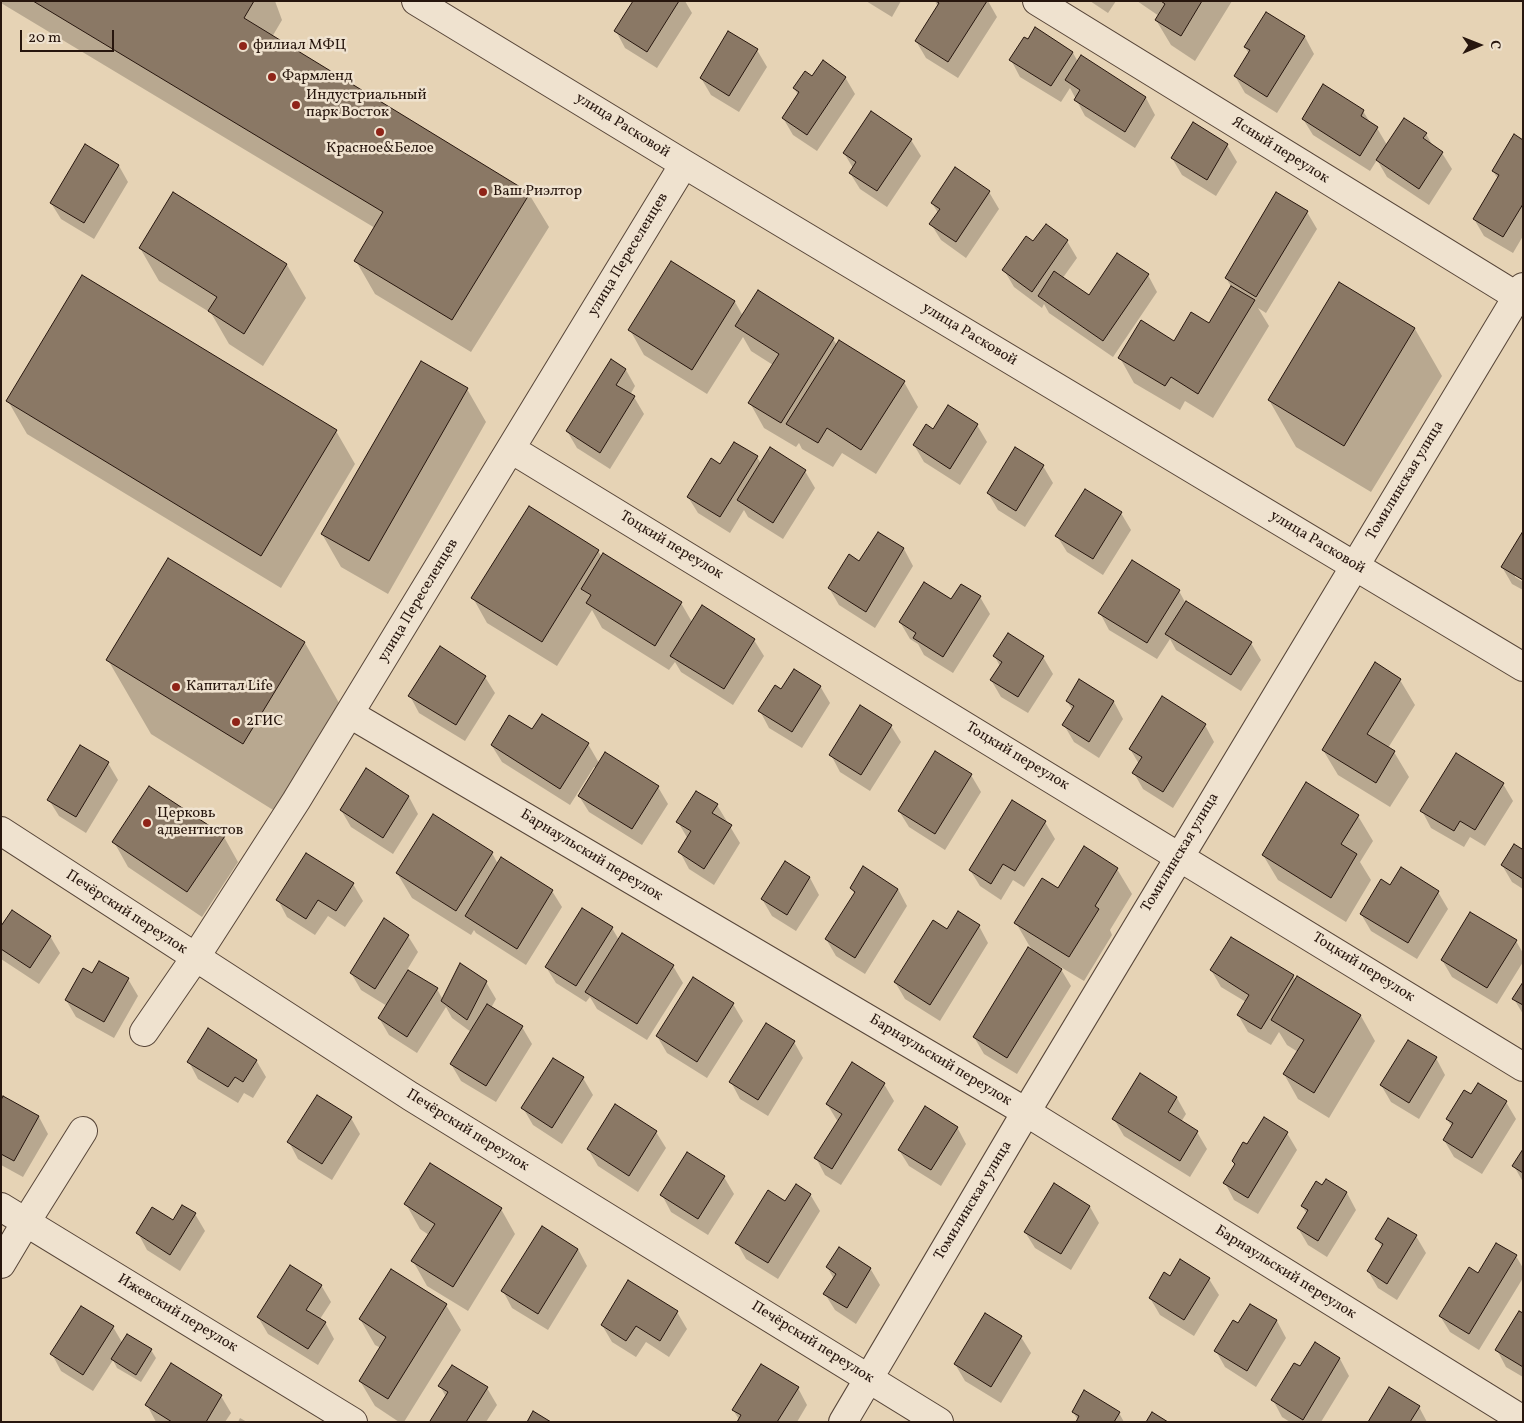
<!DOCTYPE html>
<html>
<head>
<meta charset="utf-8">
<style>
	body { margin:0 }
	#map { position:relative; width:1524px; height:1423px; overflow:hidden; background:#e6d3b5; font-family:Vollkorn,serif }
	canvas { display:block }
	.frame { position:absolute; inset:0; border:2px solid #27160e; pointer-events:none }
	.north { position:absolute; left:1454px; top:20px; width:50px; height:50px; -webkit-text-stroke:4px #efe2cf; paint-order:stroke; rotate:89deg; font-size:14px; font-weight:700; line-height:20px; text-align:center; color:#27160e }
	.north::after { content:''; display:block; margin:auto; width:18px; height:22px; background:#27160e; clip-path:polygon(50% 0,100% 100%,50% 72%,0 100%) }
	.scale { position:absolute; left:20px; top:30px; width:94px; height:22px; box-sizing:border-box; border:2px solid #27160e; border-top:0; padding-left:6px; font-size:15px; line-height:18px; white-space:nowrap; color:#27160e; -webkit-text-stroke:4px #efe2cf; paint-order:stroke }
</style>
</head>
<body>
<div id="map">
<canvas width="1524" height="1423"></canvas>
<div class="frame"></div>
<div class="north">С</div>
<div class="scale">20 m</div>
</div>
<script>
const c = document.querySelector('canvas').getContext('2d');
c.lineJoin = 'round';
function fill(path, color) {
  c.fillStyle = color;
  c.fill(path, 'evenodd');
}
function shape(rows) {
  const path = new Path2D();
  for (const r of rows) {
    path.moveTo(r[0], r[1]);
    for (let i = 2; i < r.length; i += 2) path.lineTo(r[i], r[i + 1]);
  }
  return path;
}
function trace(path, color, width, dash) {
  c.strokeStyle = color;
  c.lineWidth = width;
  c.lineCap = dash ? 'butt' : 'round';
  c.setLineDash(dash || []);
  c.stroke(path);
}
function write(font, color, halo, rows, align = 'center') {
  c.font = font + ' Vollkorn,serif';
  c.lineWidth = 5;
  c.setLineDash([]);
  c.textBaseline = 'middle';
  c.strokeStyle = halo;
  c.fillStyle = color;
  for (const [text, x, y, turn = 0] of rows) {
    c.save();
    c.translate(x, y);
    c.rotate((+turn || 0) * Math.PI / 180);
    c.textAlign = isNaN(turn) ? turn : align;
    if (halo) c.strokeText(text, 0, 0);
    c.fillText(text, 0, 0);
    c.restore();
  }
}
fill(shape([
	[1,1,275,1,282,20,272,37,529,194,549,227,471,352,375,294,356,261,375,228,1,3],
	[635,1,685,1,692,13,657,68,625,48,616,31],
	[866,1,901,1,892,17],
	[935,1,988,1,997,17,958,78,926,58,916,41,938,7],
	[1090,1,1116,1,1108,13],
	[1137,1,1232,1,1195,61,1171,45,1156,20,1159,16],
	[1266,13,1305,37,1314,54,1277,113,1245,93,1235,76,1249,54,1245,47],
	[1035,29,1073,53,1078,62,1081,57,1146,98,1155,115,1135,148,1085,116,1070,88,1061,102,1020,77,1011,60,1028,40],
	[757,50,767,67,739,112,711,95,701,78],
	[845,77,855,94,817,151,793,135,783,118,798,95,794,88,812,78],
	[1363,111,1371,124,1377,128,1387,145,1426,134,1433,146,1442,153,1452,169,1429,205,1387,177,1377,160,1370,171,1313,135,1303,119],
	[1193,124,1227,145,1237,162,1216,196,1182,175,1172,158],
	[911,140,921,156,887,207,860,189,850,173,853,168,844,153],
	[1523,141,1523,236,1513,253,1484,236,1474,219,1498,179,1493,171],
	[119,166,128,182,94,239,61,219,51,203],
	[989,192,999,209,966,258,941,240,931,224,938,213,932,203],
	[173,194,287,265,306,298,263,366,229,344,211,313,159,281,140,248],
	[1307,212,1317,229,1266,313,1258,308,1269,326,1213,418,1185,401,1180,410,1134,383,1120,358,1175,343,1210,325,1232,288,1226,278],
	[1067,241,1077,258,1062,279,1089,296,1148,275,1157,292,1113,357,1049,313,1044,304,1042,308,1014,287,1004,270,1033,243],
	[1340,283,1415,329,1442,376,1371,492,1296,447,1269,400],
	[735,302,743,316,833,339,837,345,904,382,918,407,876,474,842,453,833,467,802,449,799,443,796,447,764,428,750,403,773,365,751,351,743,337,707,394,644,355,630,330],
	[422,362,467,389,486,422,388,594,341,567,322,534],
	[626,370,635,386,630,395,634,397,644,414,610,469,577,448,567,431],
	[8,401,336,431,355,464,281,588,27,434],
	[977,425,987,442,960,485,924,462,914,445,933,430],
	[757,457,761,464,805,471,815,488,783,539,748,517,744,510,730,533,698,513,688,497,720,466],
	[1043,466,1053,483,1025,527,998,510,988,493],
	[1121,513,1131,530,1103,575,1067,552,1057,536],
	[878,533,904,549,913,566,875,628,839,605,829,588,860,562],
	[598,551,602,557,681,603,692,622,754,640,764,656,733,705,681,672,675,662,669,670,602,628,592,610,557,666,487,623,473,598],
	[169,560,305,643,347,717,286,818,151,734,108,660],
	[1502,567,1515,574,1515,577,1523,582,1523,590,1512,584],
	[961,585,980,597,990,614,953,673,924,655,918,644,910,639,900,622,951,601],
	[1179,591,1185,602,1251,643,1261,660,1241,691,1176,650,1170,639,1157,659,1109,630,1100,613],
	[995,657,1043,657,1053,674,1028,713,1001,697,991,680,1000,666],
	[485,677,495,693,465,741,419,713,410,696],
	[1400,680,1415,705,1388,748,1394,752,1409,777,1390,807,1338,775,1323,750],
	[1080,681,1114,702,1123,719,1099,758,1074,742,1064,725,1073,711,1067,701],
	[820,686,830,703,802,748,769,728,760,711,782,691],
	[1205,725,1214,742,1173,808,1143,789,1134,773,1139,764,1130,749],
	[891,726,901,742,870,791,840,772,831,755],
	[532,731,588,744,599,763,658,787,668,804,642,845,589,812,579,796,596,768,594,767,570,805,502,762,492,746],
	[108,763,118,780,86,833,59,816,49,800],
	[366,770,409,797,418,814,393,854,351,827,341,810],
	[971,775,981,792,945,850,909,827,899,811],
	[1503,784,1513,801,1485,846,1470,837,1464,847,1431,828,1422,811],
	[717,805,740,843,714,885,689,869,680,852,688,839,678,822],
	[1358,816,1373,841,1360,862,1371,880,1346,922,1278,880,1263,855],
	[1045,822,1055,839,1024,887,1013,880,1001,900,980,886,970,870],
	[224,837,238,862,202,917,128,867,114,842],
	[1084,848,1117,869,1132,894,1110,930,1112,935,1084,981,1059,966,1071,986,1017,1074,984,1054,974,1037,1033,952,1016,923,1058,889],
	[1523,850,1523,889,1512,882,1502,865],
	[492,853,498,864,552,891,562,907,526,965,476,933,474,930,471,935,412,898,397,873],
	[785,863,810,878,819,895,796,931,772,916,762,899],
	[353,884,363,901,345,927,328,916,315,935,287,917,278,900],
	[1391,886,1438,892,1448,909,1417,959,1371,931,1361,914],
	[851,888,898,889,907,906,865,974,836,956,826,939,855,894],
	[582,910,612,928,619,940,673,966,683,983,647,1040,597,1009,590,997,586,1002,556,983,546,967],
	[979,926,988,943,940,1021,905,999,895,982,948,930],
	[1,928,50,936,60,953,39,984,1,959],
	[408,936,418,952,407,970,437,989,443,1000,486,982,496,999,491,1008,522,1027,532,1044,496,1102,461,1081,451,1064,471,1032,452,1018,446,1007,417,1053,389,1035,379,1018,387,1006,361,990,351,973],
	[1516,941,1523,953,1523,962,1497,1004,1452,977,1442,960],
	[1211,970,1293,976,1296,981,1298,978,1361,1016,1375,1041,1329,1118,1298,1099,1284,1074,1298,1052,1287,1045,1279,1032,1271,1045,1248,1032,1238,1015,1246,1002,1221,987],
	[92,975,128,979,138,996,114,1038,76,1017,66,1000],
	[1523,984,1523,1014,1514,999],
	[733,1004,743,1021,707,1078,667,1053,657,1036],
	[794,1042,803,1058,768,1116,740,1099,731,1082],
	[1436,1058,1445,1075,1419,1119,1391,1102,1381,1085],
	[256,1060,266,1077,253,1098,244,1093,238,1103,198,1079,189,1062],
	[583,1078,593,1095,562,1144,533,1125,523,1108],
	[884,1084,894,1101,841,1185,825,1175,816,1158,838,1122,827,1104],
	[1471,1096,1506,1102,1516,1119,1482,1174,1454,1157,1444,1140,1452,1127,1447,1119],
	[4,1098,39,1117,48,1134,23,1177,1,1165,1,1102],
	[1177,1098,1186,1114,1181,1122,1197,1132,1207,1149,1190,1177,1124,1136,1114,1119],
	[351,1118,360,1134,332,1180,298,1159,289,1142],
	[957,1127,966,1144,941,1186,909,1166,899,1150],
	[656,1132,666,1148,638,1192,598,1166,588,1149],
	[1287,1133,1297,1150,1258,1214,1234,1200,1225,1183,1235,1166,1233,1161,1247,1146],
	[1523,1151,1523,1182,1514,1166],
	[724,1177,734,1194,708,1235,671,1212,662,1195],
	[1326,1181,1347,1193,1356,1210,1327,1257,1308,1245,1298,1228,1307,1214,1302,1206,1323,1187],
	[810,1194,820,1211,778,1279,746,1259,737,1243,785,1202],
	[406,1204,501,1209,515,1234,468,1311,427,1286,413,1261,429,1235,420,1229],
	[1090,1207,1099,1223,1071,1270,1035,1248,1025,1232],
	[195,1214,205,1231,180,1271,147,1250,138,1233],
	[1416,1236,1426,1253,1397,1300,1378,1288,1368,1271,1382,1248,1377,1239],
	[578,1249,587,1266,548,1330,512,1308,503,1291],
	[1516,1256,1523,1268,1523,1278,1479,1350,1450,1332,1440,1316,1479,1274],
	[827,1267,870,1268,880,1285,856,1324,835,1310,825,1294,834,1279],
	[1170,1277,1209,1279,1219,1295,1194,1336,1160,1315,1150,1298],
	[321,1285,331,1302,320,1319,325,1322,334,1339,318,1365,268,1334,258,1317],
	[446,1305,461,1330,404,1422,399,1422,375,1406,360,1381,381,1348,375,1345,360,1319],
	[1251,1306,1277,1321,1286,1338,1256,1387,1225,1367,1216,1351,1238,1325],
	[677,1312,687,1329,669,1357,646,1342,636,1357,612,1342,602,1325],
	[1523,1315,1523,1377,1506,1367,1497,1350],
	[113,1327,123,1344,151,1350,156,1358,141,1382,117,1368,113,1360,93,1391,61,1371,52,1354],
	[1021,1337,1031,1353,1001,1403,965,1381,955,1364],
	[1315,1344,1340,1359,1349,1376,1321,1422,1290,1422,1282,1417,1273,1400,1300,1368],
	[440,1386,487,1388,497,1405,486,1422,432,1422,446,1397],
	[798,1388,807,1405,797,1422,739,1422,740,1421,733,1410],
	[221,1396,231,1413,225,1422,156,1422,147,1405],
	[1419,1407,1427,1422,1369,1422],
	[1073,1412,1119,1413,1124,1422,1077,1422,1078,1420],
	[240,1418,247,1422,238,1422]
]), '#0003');
const building = shape([
	[33,1,254,1,244,18,530,193,452,320,354,261,383,212,33,1],
	[633,1,679,1,647,52,614,31,633,1],
	[936,1,987,1,948,62,915,41,939,3,936,1],
	[1161,1,1202,1,1181,36,1155,20,1165,4,1161,1],
	[1266,12,1305,36,1267,97,1234,76,1250,50,1244,47,1266,12],
	[1035,27,1073,52,1051,86,1009,60,1024,37,1028,39,1035,27],
	[728,31,758,49,729,96,700,78,728,31],
	[1081,55,1146,97,1125,132,1074,100,1080,90,1065,80,1081,55],
	[823,60,846,77,807,135,782,118,799,92,793,88,805,71,812,76,823,60],
	[1323,84,1364,110,1361,116,1378,127,1360,156,1302,119,1323,84],
	[871,111,912,139,877,191,849,173,856,162,843,153,871,111],
	[1404,118,1427,133,1423,138,1443,152,1419,189,1376,160,1404,118],
	[1193,122,1228,144,1207,180,1171,158,1193,122],
	[1514,134,1523,140,1523,204,1503,237,1473,219,1499,175,1492,171,1514,134],
	[85,144,119,165,84,223,50,203,85,144],
	[955,167,990,191,956,242,929,224,940,209,931,203,955,167],
	[173,192,287,264,244,334,208,311,217,297,139,248,173,192],
	[1276,192,1308,211,1256,297,1225,278,1276,192],
	[1046,224,1068,240,1032,292,1002,270,1026,236,1033,241,1046,224],
	[1117,253,1149,274,1103,341,1038,296,1054,271,1089,295,1117,253],
	[671,261,735,301,692,370,628,330,671,261],
	[82,275,337,430,261,556,6,401,82,275],
	[1339,282,1415,328,1344,446,1268,400,1339,282],
	[1231,286,1255,300,1198,394,1171,377,1165,386,1118,358,1141,320,1174,341,1191,312,1209,323,1231,286],
	[758,290,834,338,781,423,748,403,779,354,735,326,758,290],
	[839,340,905,381,861,450,827,428,818,443,786,424,839,340],
	[611,359,626,369,616,385,635,396,600,453,566,431,611,359],
	[421,361,468,388,369,561,321,534,421,361],
	[948,405,978,424,950,469,913,445,926,424,933,429,948,405],
	[734,442,758,456,720,517,687,497,711,458,720,464,734,442],
	[770,447,806,470,773,523,737,500,770,447],
	[1015,447,1044,465,1016,511,987,493,1015,447],
	[1085,489,1122,512,1093,559,1055,536,1085,489],
	[529,506,599,550,542,642,471,598,529,506],
	[1523,531,1523,580,1501,567,1523,531],
	[878,532,904,548,866,612,828,588,849,554,859,561,878,532],
	[603,553,682,602,655,646,586,603,591,595,581,589,603,553],
	[168,558,305,642,243,744,106,660,168,558],
	[1132,560,1180,590,1147,643,1098,613,1132,560],
	[924,582,951,599,961,584,981,596,943,657,913,638,916,633,899,622,924,582],
	[1186,601,1252,642,1231,675,1165,634,1186,601],
	[702,605,755,639,724,689,670,656,702,605],
	[1008,633,1044,656,1018,697,990,680,1002,662,993,656,1008,633],
	[440,646,486,676,456,725,408,696,440,646],
	[1375,662,1401,679,1367,734,1395,751,1376,783,1322,750,1375,662],
	[794,669,821,686,792,732,758,711,775,685,781,689,794,669],
	[1079,679,1114,701,1089,742,1062,725,1074,706,1066,701,1079,679],
	[1162,696,1206,724,1163,792,1132,773,1142,757,1129,749,1162,696],
	[860,705,892,725,861,775,829,755,860,705],
	[542,714,589,743,560,789,491,745,509,715,532,729,542,714],
	[80,745,109,762,76,817,47,800,80,745],
	[935,751,972,774,935,834,898,811,935,751],
	[605,752,659,786,632,829,578,796,605,752],
	[1456,753,1504,783,1475,830,1460,821,1454,831,1420,811,1456,753],
	[366,768,409,796,383,838,340,810,366,768],
	[1306,782,1359,815,1341,844,1357,854,1331,898,1262,855,1306,782],
	[149,786,225,836,187,892,112,842,149,786],
	[696,791,718,804,712,813,732,825,704,869,678,852,691,831,676,822,696,791],
	[1012,800,1046,821,1015,871,1003,864,991,884,969,870,1012,800],
	[433,814,493,852,456,911,396,873,433,814],
	[1514,844,1522,849,1523,847,1523,879,1501,865,1514,844],
	[1084,846,1118,868,1095,906,1099,909,1069,957,1014,923,1042,878,1058,888,1084,846],
	[306,853,354,883,336,911,318,900,306,919,276,900,306,853],
	[501,857,553,890,517,949,465,916,501,857],
	[785,861,810,877,787,915,761,899,785,861],
	[863,866,898,889,855,958,825,939,855,892,850,888,863,866],
	[1401,867,1439,891,1408,943,1360,914,1381,879,1390,885,1401,867],
	[582,908,613,927,576,986,545,967,582,908],
	[12,910,51,936,30,968,1,949,1,926,12,910],
	[958,911,980,925,930,1005,894,982,933,920,947,929,958,911],
	[1470,912,1517,940,1487,988,1441,960,1470,912],
	[384,918,409,935,375,989,350,973,384,918],
	[622,933,674,965,637,1024,585,992,622,933],
	[1231,937,1294,975,1261,1029,1237,1015,1249,995,1210,970,1231,937],
	[1028,947,1062,969,1007,1058,973,1037,1028,947],
	[99,961,129,978,104,1022,65,1000,83,968,92,973,99,961],
	[460,963,487,981,467,1020,441,1001,460,963],
	[408,970,438,988,407,1037,378,1018,408,970],
	[1297,976,1361,1015,1314,1093,1283,1074,1304,1040,1271,1020,1297,976],
	[693,977,734,1003,697,1062,656,1036,693,977],
	[1523,982,1523,1005,1512,999,1523,982],
	[487,1004,523,1026,486,1086,450,1064,487,1004],
	[766,1023,795,1041,758,1100,729,1082,766,1023],
	[208,1028,257,1060,243,1082,235,1077,228,1087,187,1062,208,1028],
	[1408,1040,1437,1057,1409,1103,1380,1085,1408,1040],
	[553,1058,584,1077,552,1128,521,1108,553,1058],
	[852,1062,885,1083,832,1169,814,1158,842,1114,826,1104,852,1062],
	[1140,1073,1177,1097,1168,1112,1198,1131,1180,1161,1112,1119,1140,1073],
	[1478,1083,1507,1101,1472,1158,1443,1140,1453,1123,1446,1119,1464,1090,1471,1094,1478,1083],
	[317,1095,352,1117,322,1164,287,1142,317,1095],
	[3,1096,39,1116,14,1161,1,1154,1,1100,3,1096],
	[615,1104,657,1131,629,1176,587,1149,615,1104],
	[925,1106,958,1127,931,1170,898,1150,925,1106],
	[1264,1117,1288,1132,1248,1198,1223,1183,1235,1164,1232,1161,1243,1142,1247,1144,1264,1117],
	[1523,1149,1523,1173,1512,1166,1523,1149],
	[687,1152,725,1176,698,1219,660,1195,687,1152],
	[430,1163,502,1208,453,1287,411,1261,435,1224,404,1204,430,1163],
	[1326,1179,1347,1192,1318,1241,1297,1228,1308,1210,1301,1206,1316,1181,1322,1185,1326,1179],
	[1054,1183,1090,1206,1061,1254,1024,1232,1054,1183],
	[796,1184,811,1194,768,1263,735,1243,768,1190,785,1201,796,1184],
	[182,1205,196,1213,170,1255,136,1233,152,1207,173,1220,182,1205],
	[1388,1218,1417,1235,1387,1284,1367,1271,1383,1244,1375,1239,1388,1218],
	[542,1226,578,1249,538,1314,501,1291,542,1226],
	[1496,1243,1517,1255,1469,1334,1439,1316,1469,1267,1478,1273,1496,1243],
	[839,1247,871,1268,847,1308,823,1294,836,1274,826,1267,839,1247],
	[1180,1259,1210,1278,1184,1320,1149,1298,1164,1272,1170,1276,1180,1259],
	[290,1265,322,1285,306,1310,326,1322,308,1349,257,1317,290,1265],
	[391,1269,447,1304,388,1399,359,1381,386,1337,359,1319,391,1269],
	[628,1280,678,1311,660,1341,636,1326,626,1341,601,1325,628,1280],
	[1250,1304,1277,1320,1247,1371,1214,1351,1233,1320,1238,1323,1250,1304],
	[81,1306,114,1326,83,1375,50,1354,81,1306],
	[1519,1311,1523,1313,1523,1367,1495,1350,1519,1311],
	[985,1313,1022,1336,991,1387,954,1364,985,1313],
	[127,1334,152,1349,136,1375,111,1359,127,1334],
	[1315,1342,1340,1358,1303,1420,1271,1400,1294,1363,1300,1366,1315,1342],
	[171,1363,222,1395,206,1422,172,1422,145,1405,171,1363],
	[761,1364,799,1387,777,1422,737,1422,741,1415,732,1410,761,1364],
	[452,1365,488,1387,466,1422,432,1422,430,1421,448,1392,438,1386,452,1365],
	[1389,1387,1420,1406,1410,1422,1368,1422,1389,1387],
	[1084,1390,1120,1412,1114,1422,1076,1422,1079,1416,1072,1412,1084,1390],
	[533,1411,551,1422,527,1422,533,1411],
	[1152,1412,1168,1422,1146,1422,1152,1412]
]);
fill(building, '#8a7865');
trace(building, '#27160e', 1);
const minor = shape([
	[416,1,684,164,1523,667],
	[1037,1,1523,300],
	[511,449,1523,1067],
	[350,714,1026,1112,1523,1420],
	[1,831,410,1096,939,1422],
	[144,1032,195,958,296,801,684,164],
	[1,1207,353,1422],
	[1,1264,26,1222,83,1131],
	[843,1422,1026,1112,1523,287]
]);
trace(minor, '#574538', 30);
trace(minor, '#efe2cf', 28);
for (const [x, y, r, color] of [
	[243,46,5,"#8f2418"],
	[272,77,5,"#8f2418"],
	[296,105,5,"#8f2418"],
	[380,132,5,"#8f2418"],
	[483,192,5,"#8f2418"],
	[176,687,5,"#8f2418"],
	[236,722,5,"#8f2418"],
	[147,823,5,"#8f2418"]
]) {
  const dot = new Path2D();
  dot.arc(x, y, r, 0, 2 * Math.PI);
  c.fillStyle = color;
  c.fill(dot);
  trace(dot, '#efe2cf', 2);
}
write('15px', '#27160e', '#efe2cf', [
	["филиал МФЦ",253,46],
	["Фармленд",282,77],
	["Индустриальный",306,96],
	["парк Восток",306,113],
	["Красное&Белое",380,149,"center"],
	["Ваш Риэлтор",493,192],
	["Капитал Life",186,687],
	["2ГИС",246,722],
	["Церковь",157,814],
	["адвентистов",157,831]
], 'left');
write('15px', '#27160e', '#efe2cf', [
	["улица Расковой",622,126,32],
	["Ясный переулок",1280,151,32],
	["улица Переселенцев",629,255,-59],
	["улица Расковой",969,335,31],
	["Томилинская улица",1406,481,-59],
	["улица Расковой",1317,543,31],
	["Тоцкий переулок",671,546,31],
	["улица Переселенцев",419,601,-59],
	["Тоцкий переулок",1017,757,31],
	["Томилинская улица",1181,853,-59],
	["Барнаульский переулок",591,856,31],
	["Печёрский переулок",126,913,33],
	["Тоцкий переулок",1363,968,32],
	["Барнаульский переулок",940,1061,31],
	["Печёрский переулок",467,1131,32],
	["Томилинская улица",974,1201,-59],
	["Барнаульский переулок",1285,1273,32],
	["Ижевский переулок",177,1314,31],
	["Печёрский переулок",812,1343,32]
]);
</script>
</body>
</html>
